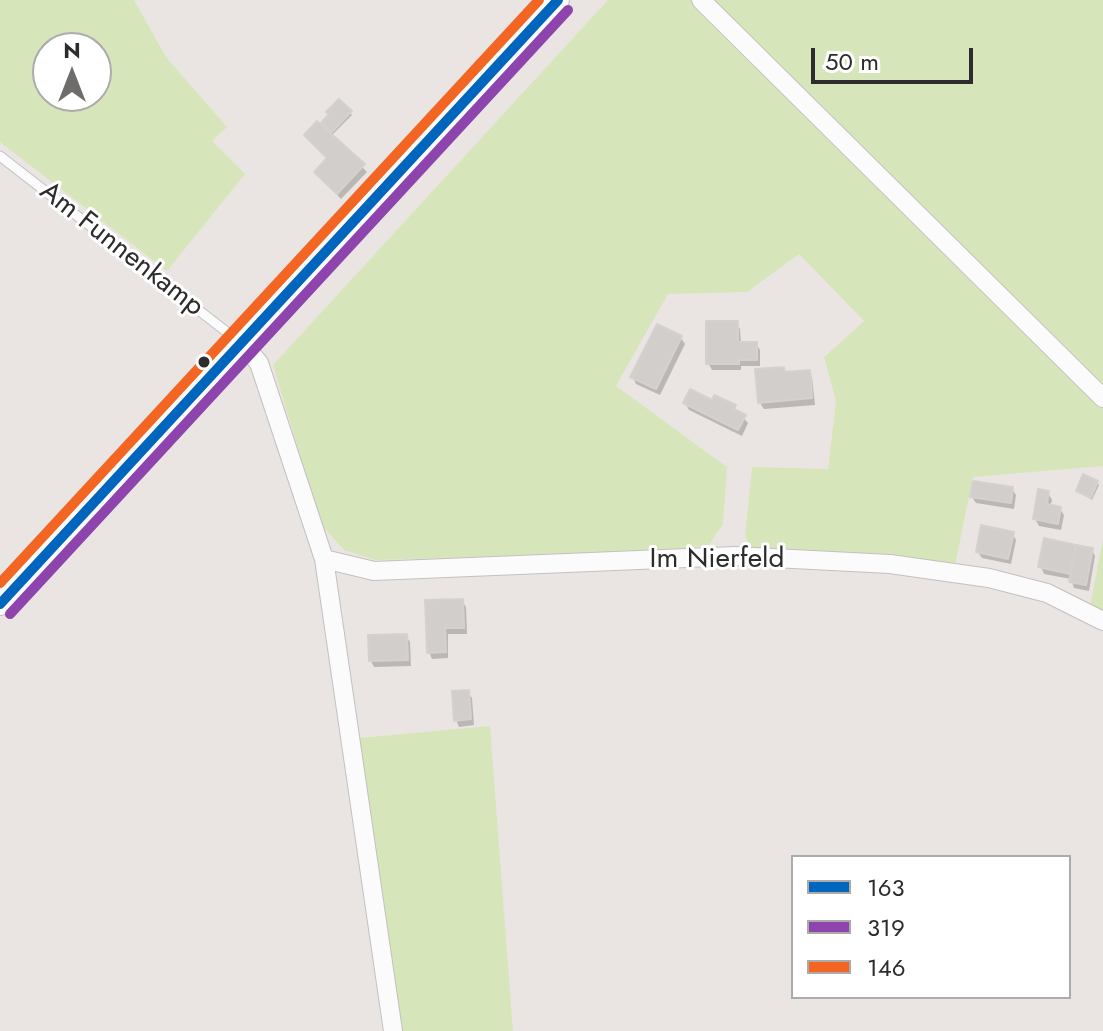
<!DOCTYPE html>
<html>
<head>
<meta charset="utf-8">
<style>
	body { margin:0 }
	#map { position:relative; width:1103px; height:1031px; overflow:hidden; background:#eae5e2; font-family:Jost,sans-serif }
	canvas { display:block }
	.legend { position:absolute; left:791px; top:855px; width:280px; height:144px; box-sizing:border-box; background:#fff; border:2px solid #ababab; margin:0; padding:10px 14px; list-style:none; font-size:24px; color:#2c2c2c }
	.legend li { display:flex; align-items:center; gap:16px; height:40px }
	.legend b { width:40px; border:2px solid #ababab }
	.north { position:absolute; left:32px; top:32px; width:80px; height:80px; box-sizing:border-box; background:#fff; border:2px solid #ababab; border-radius:50%; rotate:0deg; font-size:22px; font-weight:700; line-height:32px; text-align:center; color:#2c2c2c }
	.north::after { content:''; display:block; margin:auto; width:28px; height:36px; background:#6e6d6c; clip-path:polygon(50% 0,100% 100%,50% 72%,0 100%) }
	.scale { position:absolute; left:811px; top:48px; width:162px; height:36px; box-sizing:border-box; border:4px solid #2c2c2c; border-top:0; padding-left:10px; font-size:24px; line-height:28px; white-space:nowrap; color:#2c2c2c; -webkit-text-stroke:6px #fff; paint-order:stroke }
</style>
</head>
<body>
<div id="map">
<canvas width="1103" height="1031"></canvas>
<ul class="legend">
<li><b style="height:10px;background:#0065bd"></b>163</li>
<li><b style="height:10px;background:#8e44ad"></b>319</li>
<li><b style="height:10px;background:#f26522"></b>146</li>
</ul>
<div class="north">N</div>
<div class="scale">50 m</div>
</div>
<script>
const c = document.querySelector('canvas').getContext('2d');
c.lineJoin = 'round';
function fill(path, color) {
  c.fillStyle = color;
  c.fill(path, 'evenodd');
}
function shape(rows) {
  const path = new Path2D();
  for (const r of rows) {
    path.moveTo(r[0], r[1]);
    for (let i = 2; i < r.length; i += 2) path.lineTo(r[i], r[i + 1]);
  }
  return path;
}
function trace(path, color, width, dash) {
  c.strokeStyle = color;
  c.lineWidth = width;
  c.lineCap = dash ? 'butt' : 'round';
  c.setLineDash(dash || []);
  c.stroke(path);
}
function write(font, color, halo, rows, align = 'center') {
  c.font = font + ' Jost,sans-serif';
  c.lineWidth = 6;
  c.setLineDash([]);
  c.textBaseline = 'middle';
  c.strokeStyle = halo;
  c.fillStyle = color;
  for (const [text, x, y, turn = 0] of rows) {
    c.save();
    c.translate(x, y);
    c.rotate((+turn || 0) * Math.PI / 180);
    c.textAlign = isNaN(turn) ? turn : align;
    if (halo) c.strokeText(text, 0, 0);
    c.fillText(text, 0, 0);
    c.restore();
  }
}
fill(shape([
	[0,0,134,0,166,57,227,127,212,141,245,174,167,271,0,142],
	[48,48,96,48,96,96,48,96],
	[608,0,1103,0,1103,466,973,477,955,565,754,551,745,537,752,467,828,469,836,401,824,357,864,321,799,254,747,292,668,294,616,386,727,467,723,524,709,545,665,551,375,560,344,550,320,523,273,365],
	[1103,539,1103,614,1090,607],
	[490,726,513,1031,401,1031,359,738]
]), '#d7e6ba');
fill(shape([
	[350,112,352,115,331,136,367,172,341,199,316,173,328,159,306,136,321,126,330,115],
	[737,323,740,329,741,344,756,344,760,350,760,366,741,366,741,370,712,370,708,363],
	[681,338,685,344,660,395,636,384,633,377],
	[783,369,786,374,809,372,812,378,815,405,764,409,760,403],
	[685,403,734,407,748,423,742,436,689,410],
	[1097,483,1099,485,1092,500,1078,491],
	[1012,489,1016,495,1014,509,976,503,972,497],
	[1048,493,1052,500,1050,507,1060,509,1064,515,1061,530,1039,526,1035,519],
	[1012,533,1016,540,1011,564,982,558,978,552],
	[1046,540,1092,550,1095,556,1089,591,1074,588,1071,579,1044,574,1041,567],
	[462,601,466,607,467,634,448,634,448,658,432,659,429,652],
	[406,636,410,642,411,666,374,667,371,661],
	[468,692,472,698,474,725,459,727,456,720]
]), '#0003');
const building = shape([
	[339,99,352,111,331,133,321,123,329,114,326,112,339,99],
	[317,121,365,164,337,194,314,172,327,158,304,135,317,121],
	[706,321,738,321,738,342,757,342,757,360,739,360,739,364,706,364,706,321],
	[657,324,682,336,656,389,630,377,657,324],
	[784,367,785,372,810,370,812,398,758,403,755,369,784,367],
	[690,389,712,400,714,395,736,405,734,409,746,415,738,430,683,403,690,389],
	[1083,474,1098,481,1091,498,1076,491,1083,474],
	[973,481,1013,487,1011,503,970,497,973,481],
	[1038,489,1049,491,1047,504,1061,507,1058,524,1033,519,1038,489],
	[981,525,1014,532,1008,559,976,552,981,525],
	[1044,538,1076,545,1070,574,1038,567,1044,538],
	[1076,545,1093,548,1086,585,1069,582,1076,545],
	[463,599,464,628,445,628,446,652,427,653,425,600,463,599],
	[407,634,408,660,369,661,368,635,407,634],
	[469,690,471,719,454,721,452,691,469,690]
]);
fill(building, '#d1cecb');
trace(building, '#d5d1ce', 2);
const service = shape([
	[0,156,241,343]
]);
const minor = shape([
	[701,0,1103,398],
	[242,343,259,363,324,559,393,1031],
	[324,559,374,571,735,556,890,564,989,578,1047,593,1103,621]
]);
const tertiary = shape([
	[0,604,558,0]
]);
trace(service, '#c2c1c1', 11);
trace(minor, '#c2c1c1', 20);
trace(tertiary, '#c2c1c1', 24);
trace(service, '#fcfbfb', 9);
trace(minor, '#fcfbfb', 18);
trace(tertiary, '#fcfbfb', 22);
trace(shape([
	[0,604,558,0]
]), '#0065bd', 10);
trace(shape([
	[10,614,568,10]
]), '#8e44ad', 10);
trace(shape([
	[0,583,539,0]
]), '#f26522', 10);
for (const [x, y, r, color] of [
	[204,362,7,"#2c2c2c"]
]) {
  const dot = new Path2D();
  dot.arc(x, y, r, 0, 2 * Math.PI);
  c.fillStyle = color;
  c.fill(dot);
  trace(dot, '#fff', 3);
}
write('28px', '#2c2c2c', '#fff', [
	["Am Funnenkamp",121,250,38],
	["Im Nierfeld",717,560]
]);
</script>
</body>
</html>
